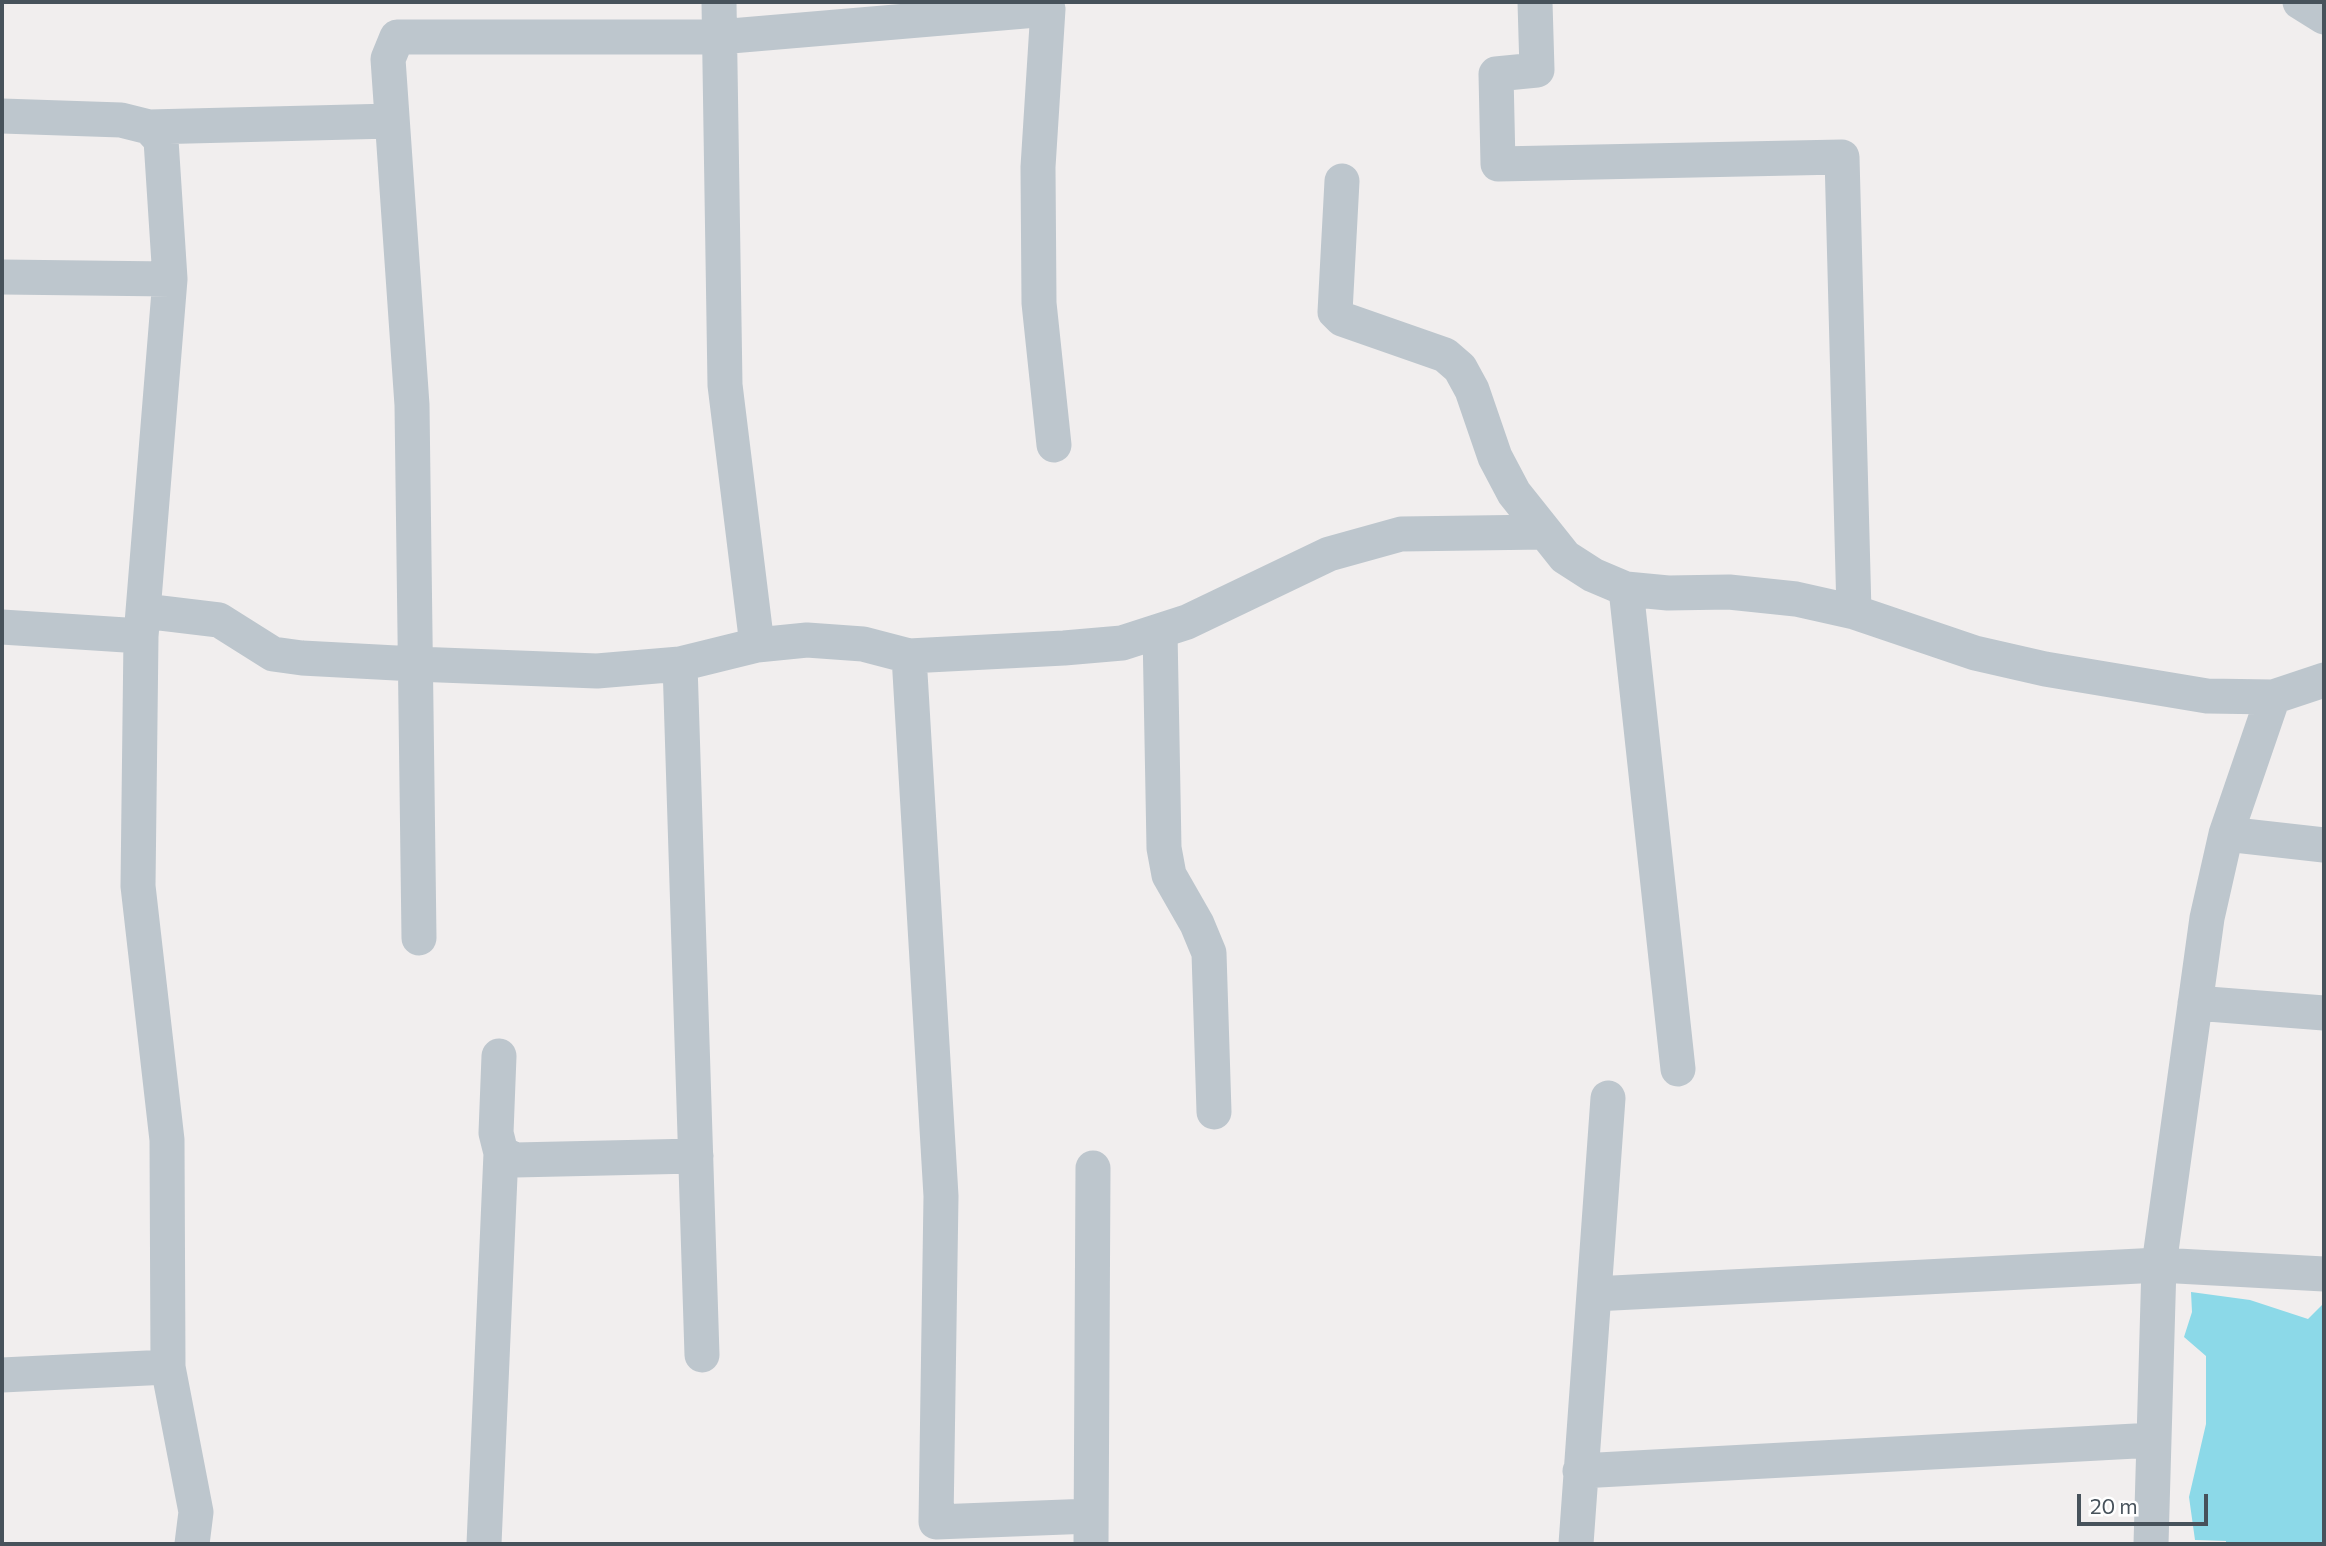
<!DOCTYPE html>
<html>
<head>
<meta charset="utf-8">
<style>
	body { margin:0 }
	#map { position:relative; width:2326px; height:1546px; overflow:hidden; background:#f1eeee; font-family:Commissioner,sans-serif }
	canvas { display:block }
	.frame { position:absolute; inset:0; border:4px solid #47525b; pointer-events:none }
	.scale { position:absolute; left:2077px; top:1494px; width:131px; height:32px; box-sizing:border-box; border:4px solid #47525b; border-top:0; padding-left:9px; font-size:21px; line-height:24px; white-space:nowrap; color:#47525b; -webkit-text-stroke:5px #fff; paint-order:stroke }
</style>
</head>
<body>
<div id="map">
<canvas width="2326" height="1546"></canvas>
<div class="frame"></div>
<div class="scale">20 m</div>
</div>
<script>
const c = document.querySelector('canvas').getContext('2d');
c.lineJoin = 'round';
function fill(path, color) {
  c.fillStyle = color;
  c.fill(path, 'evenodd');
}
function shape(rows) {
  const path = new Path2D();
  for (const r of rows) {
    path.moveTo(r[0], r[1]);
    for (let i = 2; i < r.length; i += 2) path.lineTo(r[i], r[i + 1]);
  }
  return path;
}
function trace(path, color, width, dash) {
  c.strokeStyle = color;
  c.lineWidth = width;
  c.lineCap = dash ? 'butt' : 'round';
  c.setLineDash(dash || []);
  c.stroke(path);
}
fill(shape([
	[2191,1292,2250,1300,2308,1319,2324,1303,2324,1544,2226,1544,2226,1541,2195,1540,2189,1497,2206,1424,2206,1356,2184,1337,2192,1312]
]), '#8cd9e8');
trace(shape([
	[719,2,725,385,757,645],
	[1535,2,1537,70,1496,74,1498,164,1842,157,1854,612],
	[2300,2,2324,17],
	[2,116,121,120,149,127,161,140,170,279,2,277],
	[149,127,392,121],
	[1342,181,1335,312,1342,319,1445,355,1460,368,1472,390,1495,457,1514,493,1565,557,1593,575,1626,589,1668,593,1729,592,1796,599,1854,612,1975,653,2045,669,2207,696,2273,697,2324,680],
	[170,279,141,636,138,886,167,1140,168,1367,196,1512,192,1544],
	[1626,589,1678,1069],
	[144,611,219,620,273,654,302,658,415,664,597,671,680,664,757,645,807,640,863,644,909,656,1064,648,1122,643,1187,622,1329,554,1401,534,1545,532],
	[2,627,141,636],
	[1160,631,1164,848,1169,875,1197,924,1209,953,1214,1112],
	[909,656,941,1196,936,1522,1091,1516],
	[680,664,702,1355],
	[2226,834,2324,845],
	[419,938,412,405,388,59,397,37,719,37,1048,9,1038,167,1039,303,1054,445],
	[2195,1003,2324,1013],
	[499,1056,496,1133,501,1153,515,1160,696,1156],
	[1594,1294,2159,1265,2324,1274],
	[2,1375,168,1367],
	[1580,1471,2154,1440],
	[484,1544,501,1153],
	[1091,1544,1093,1168],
	[1576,1544,1608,1098],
	[2151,1544,2159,1265,2207,918,2226,834,2273,697]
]), '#bdc6cd', 35);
</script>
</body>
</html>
